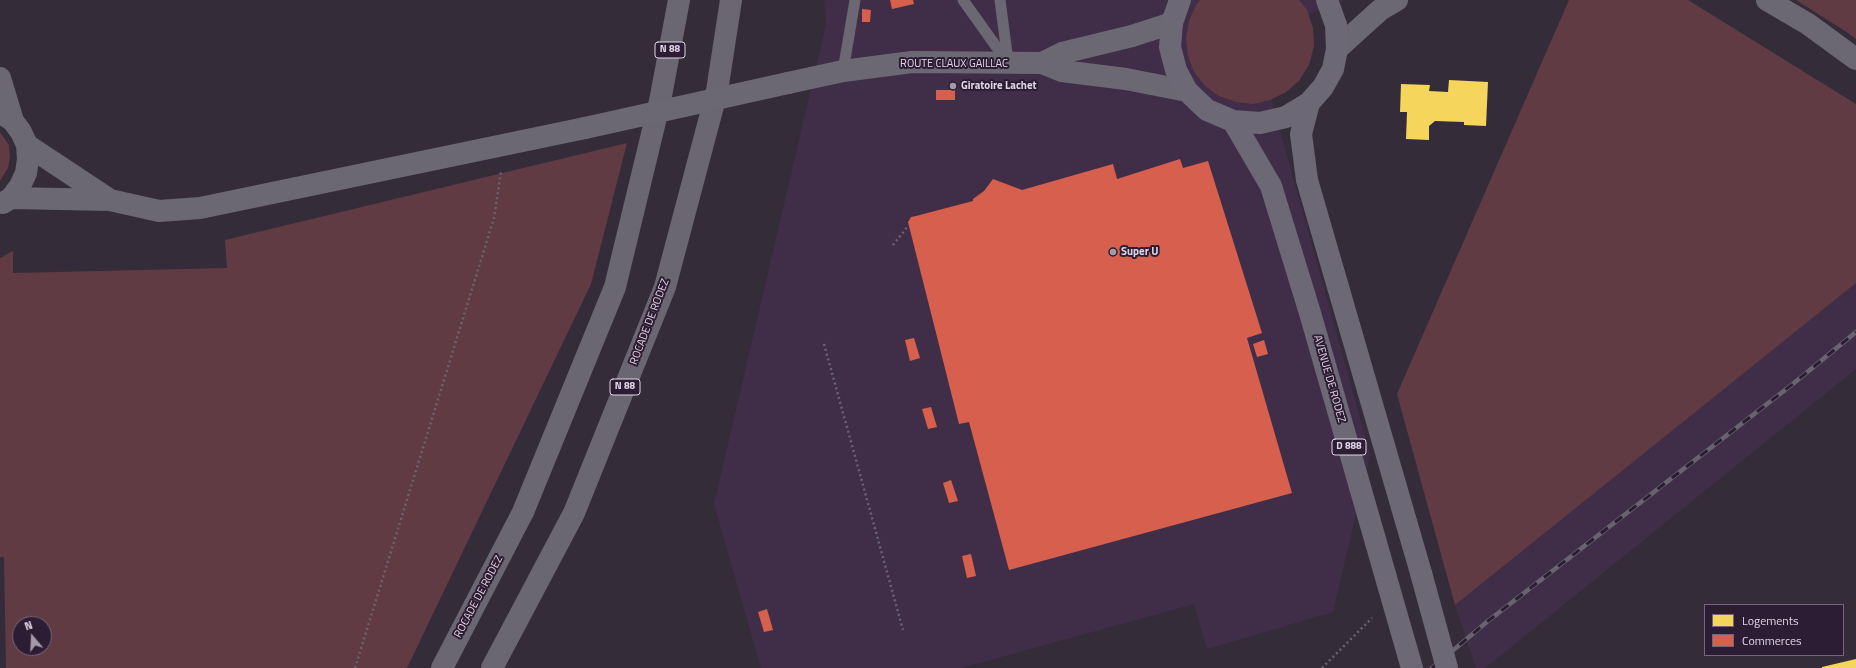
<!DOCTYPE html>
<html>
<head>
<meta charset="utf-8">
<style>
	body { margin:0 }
	#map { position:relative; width:1856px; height:668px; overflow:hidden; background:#352c39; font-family:"Titillium Web",sans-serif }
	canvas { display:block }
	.legend { position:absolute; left:1704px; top:604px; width:140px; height:52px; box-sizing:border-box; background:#2d1d34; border:1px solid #75677a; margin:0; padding:5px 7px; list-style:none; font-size:12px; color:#e0d5e4 }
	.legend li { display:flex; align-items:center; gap:8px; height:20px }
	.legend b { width:20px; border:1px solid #75677a }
	.north { position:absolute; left:12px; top:616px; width:40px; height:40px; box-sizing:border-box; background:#2d1d34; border:1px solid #75677a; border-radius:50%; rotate:341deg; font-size:11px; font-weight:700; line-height:16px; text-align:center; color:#e0d5e4 }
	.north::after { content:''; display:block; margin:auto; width:14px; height:18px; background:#a49aa8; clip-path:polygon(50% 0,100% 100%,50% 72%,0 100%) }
</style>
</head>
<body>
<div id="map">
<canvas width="1856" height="668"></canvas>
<ul class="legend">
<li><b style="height:11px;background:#f6d55c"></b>Logements</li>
<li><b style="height:11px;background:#d6604d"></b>Commerces</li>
</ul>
<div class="north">N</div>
</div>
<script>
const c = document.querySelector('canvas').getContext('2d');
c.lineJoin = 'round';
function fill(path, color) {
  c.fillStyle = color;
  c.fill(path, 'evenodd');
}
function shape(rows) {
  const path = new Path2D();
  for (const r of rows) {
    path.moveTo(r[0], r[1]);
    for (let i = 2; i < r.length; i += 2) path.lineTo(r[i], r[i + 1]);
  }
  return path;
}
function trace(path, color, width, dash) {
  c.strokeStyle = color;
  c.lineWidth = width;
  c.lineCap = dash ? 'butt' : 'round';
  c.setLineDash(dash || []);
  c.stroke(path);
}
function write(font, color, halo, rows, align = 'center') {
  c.font = font + ' "Titillium Web",sans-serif';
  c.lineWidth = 4;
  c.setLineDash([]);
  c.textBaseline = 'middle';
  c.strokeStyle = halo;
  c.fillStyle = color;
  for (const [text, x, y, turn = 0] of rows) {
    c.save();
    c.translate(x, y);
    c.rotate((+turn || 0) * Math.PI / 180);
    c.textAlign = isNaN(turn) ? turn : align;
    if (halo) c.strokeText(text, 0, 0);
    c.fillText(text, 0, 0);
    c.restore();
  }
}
fill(shape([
	[824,0,1346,0,1253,34,1370,454,1333,612,1207,649,1194,604,961,668,761,668,714,504,826,25],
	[1856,283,1856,369,1485,668,1476,668,1455,605]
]), '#402e49');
fill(shape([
	[1200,0,1299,0,1307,10,1313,28,1314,46,1309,65,1299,81,1286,92,1270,100,1253,104,1236,102,1219,96,1205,86,1194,72,1188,56,1186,38,1189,21,1196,5],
	[1569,0,1688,0,1856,104,1856,283,1455,605,1397,394],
	[1796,0,1856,0,1856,39,1848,33],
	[0,132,9,145,10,157,8,168,0,181],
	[627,143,591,284,407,668,6,668,4,557,0,557,0,258,13,251,13,273,227,268,225,240],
	[20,624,44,624,44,648,20,648]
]), '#613b43');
fill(shape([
	[1449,80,1488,82,1486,126,1464,125,1464,122,1435,121,1429,126,1429,140,1406,139,1407,112,1400,112,1401,84,1430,85,1429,91,1448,92],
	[1856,659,1856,668,1822,668,1822,667]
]), '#f6d55c');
fill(shape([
	[890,0,913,0,914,4,892,9],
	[862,9,871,10,870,22,862,22],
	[936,90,955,90,955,100,936,100],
	[1180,159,1183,168,1208,161,1262,333,1247,338,1292,493,1009,570,969,422,959,424,908,222,911,217,916,216,973,201,973,199,984,191,993,179,1022,190,1113,164,1117,179],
	[914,338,920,358,910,361,905,340],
	[1264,340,1268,354,1257,357,1253,344],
	[931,407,937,427,928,429,922,409],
	[951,480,958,501,949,503,943,483],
	[971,554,976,576,967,578,962,556],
	[767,609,773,630,764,632,758,612]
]), '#d6604d');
trace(shape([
	[893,245,908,226],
	[824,344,903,630],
	[355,668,494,218,501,172],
	[1322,668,1372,618]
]), '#68636f', 2.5, [2, 3]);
trace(shape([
	[963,0,1008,63],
	[1000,0,1008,61],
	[843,71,855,0]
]), '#6b6874', 11);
trace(shape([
	[1767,0,1808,24,1856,59],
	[1337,49,1380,10,1397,0],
	[1042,63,1062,53,1132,36,1172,23],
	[0,78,13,121],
	[788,83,843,71,912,62,1042,63,1062,71,1126,79,1187,91],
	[0,112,13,121,21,132,27,145,28,159,26,173,20,186,11,198,3,203],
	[27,145,110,200],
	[11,198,110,200,159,211,200,208,585,128]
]), '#6b6874', 22);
trace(shape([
	[1180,0,1172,23,1170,47,1176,70,1187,91,1207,110,1233,121,1260,123,1286,117,1309,103,1323,87,1333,69,1337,49,1336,25,1327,0],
	[1309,103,1301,134,1307,180,1421,573],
	[1233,121,1271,186,1310,313,1412,668]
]), '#6c6875', 22);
trace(shape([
	[442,668,523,512,615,287,660,101,679,0],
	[492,668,574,513,665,287,717,91,731,0]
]), '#6a6672', 22);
const rail = shape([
	[1432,668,1488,621,1794,383,1856,332]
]);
trace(rail, '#68636f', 4.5);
trace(rail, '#2d1d34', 3, [9]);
trace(shape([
	[585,128,788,83]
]), '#6b6874', 22);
trace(shape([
	[1421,573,1447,668]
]), '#6c6875', 22);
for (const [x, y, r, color] of [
	[953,86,4,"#a49aa8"],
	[1113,252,4,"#a49aa8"]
]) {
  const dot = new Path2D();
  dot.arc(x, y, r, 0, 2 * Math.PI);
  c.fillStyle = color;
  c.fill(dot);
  trace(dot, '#2d1d34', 1.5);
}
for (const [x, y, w] of [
	[670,50,30],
	[625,387,30],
	[1349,447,34]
]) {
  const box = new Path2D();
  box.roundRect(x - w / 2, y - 8, w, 16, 3);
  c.fillStyle = '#2d1d34';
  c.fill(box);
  trace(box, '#e0d5e4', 1);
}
write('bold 10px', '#e0d5e4', null, [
	["N 88",670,50],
	["N 88",625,387],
	["D 888",1349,447]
]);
write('11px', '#e0d5e4', '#2d1d34', [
	["ROUTE CLAUX GAILLAC",954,64],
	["ROCADE DE RODEZ",650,322,-69],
	["AVENUE DE RODEZ",1329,379,74],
	["ROCADE DE RODEZ",479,597,-62]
]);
write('bold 11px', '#e0d5e4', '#2d1d34', [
	["Giratoire Lachet",961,86],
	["Super U",1121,252]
], 'left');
</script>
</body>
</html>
